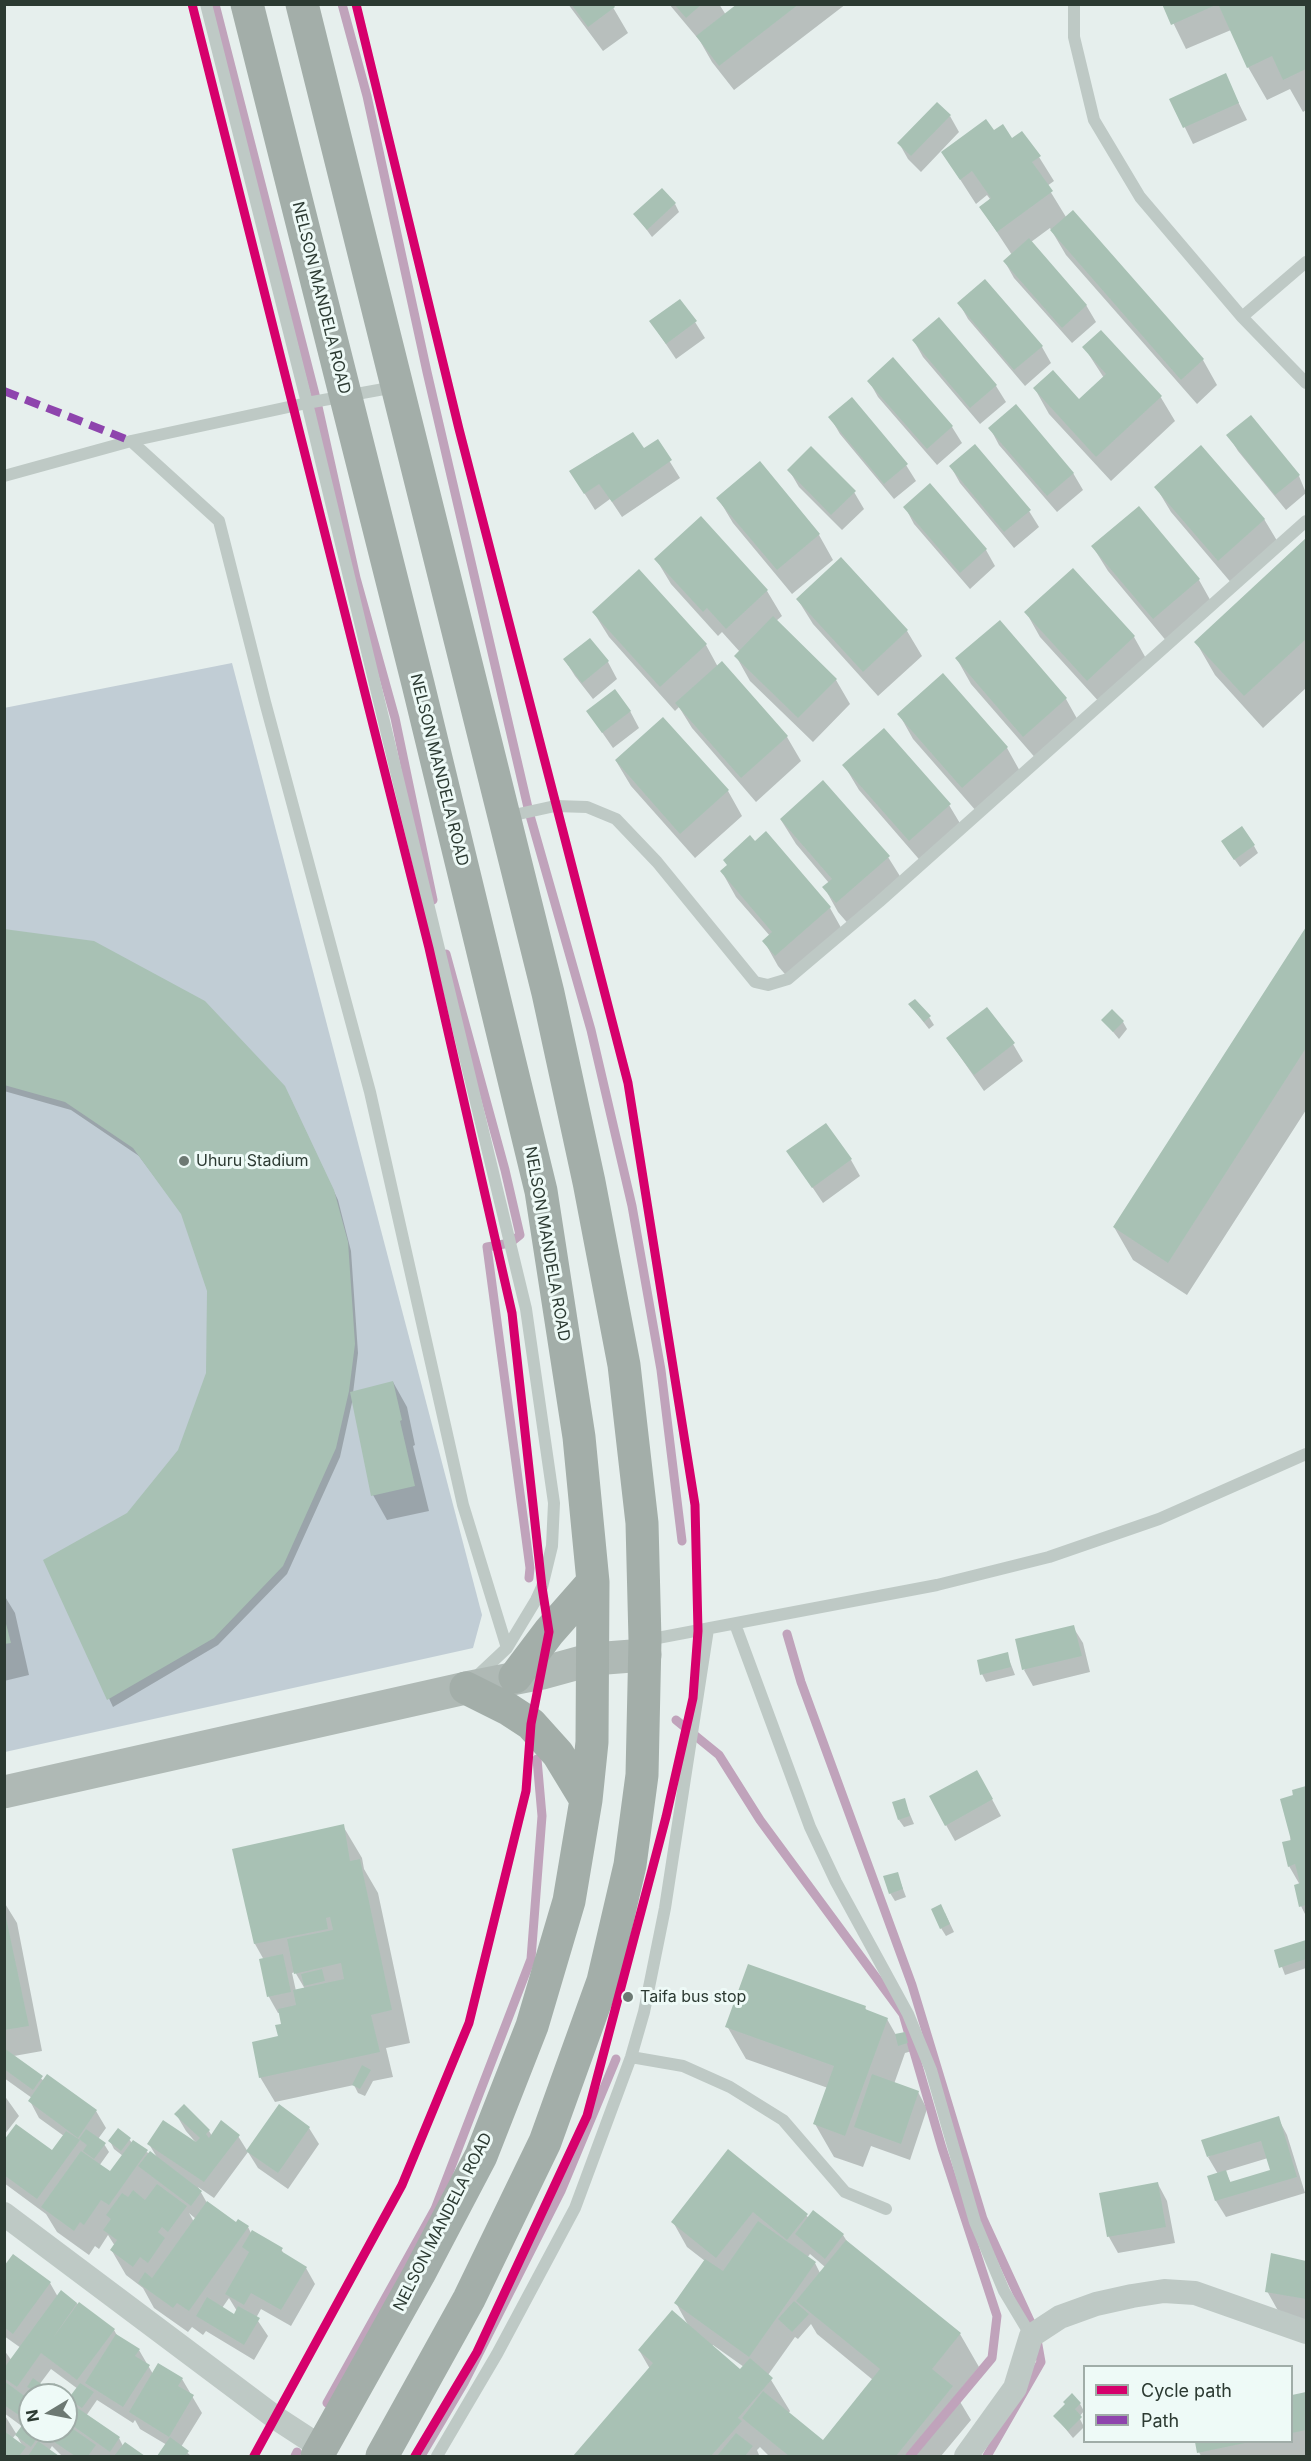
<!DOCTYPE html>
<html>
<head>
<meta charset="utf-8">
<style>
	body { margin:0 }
	#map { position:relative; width:1311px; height:2461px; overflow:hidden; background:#e6efed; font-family:Inter,sans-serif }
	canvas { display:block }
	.frame { position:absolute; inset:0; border:6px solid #2c3a32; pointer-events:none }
	.legend { position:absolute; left:1083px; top:2365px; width:210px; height:78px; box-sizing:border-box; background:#eefaf7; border:2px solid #a0ada8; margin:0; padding:8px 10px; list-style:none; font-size:18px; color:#2c3a32 }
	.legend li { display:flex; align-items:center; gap:12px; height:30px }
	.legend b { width:30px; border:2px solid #a0ada8 }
	.north { position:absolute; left:18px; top:2383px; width:60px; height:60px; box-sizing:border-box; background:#eefaf7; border:2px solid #a0ada8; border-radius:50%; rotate:260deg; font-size:16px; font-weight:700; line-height:24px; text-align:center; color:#2c3a32 }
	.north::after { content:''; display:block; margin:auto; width:21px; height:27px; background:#6d7973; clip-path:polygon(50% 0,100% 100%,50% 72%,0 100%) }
</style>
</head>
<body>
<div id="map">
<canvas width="1311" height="2461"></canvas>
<div class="frame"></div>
<ul class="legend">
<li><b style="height:8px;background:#d6006c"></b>Cycle path</li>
<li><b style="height:8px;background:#8e44ad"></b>Path</li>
</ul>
<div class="north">N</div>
</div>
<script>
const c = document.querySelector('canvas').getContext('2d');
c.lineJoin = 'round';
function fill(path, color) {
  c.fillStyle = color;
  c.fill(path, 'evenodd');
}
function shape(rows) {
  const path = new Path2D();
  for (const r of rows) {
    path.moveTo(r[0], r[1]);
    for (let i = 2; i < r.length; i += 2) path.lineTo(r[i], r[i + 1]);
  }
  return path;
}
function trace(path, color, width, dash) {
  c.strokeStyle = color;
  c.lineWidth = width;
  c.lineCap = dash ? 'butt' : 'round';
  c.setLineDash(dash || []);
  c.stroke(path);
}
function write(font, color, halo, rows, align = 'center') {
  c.font = font + ' Inter,sans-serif';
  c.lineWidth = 6;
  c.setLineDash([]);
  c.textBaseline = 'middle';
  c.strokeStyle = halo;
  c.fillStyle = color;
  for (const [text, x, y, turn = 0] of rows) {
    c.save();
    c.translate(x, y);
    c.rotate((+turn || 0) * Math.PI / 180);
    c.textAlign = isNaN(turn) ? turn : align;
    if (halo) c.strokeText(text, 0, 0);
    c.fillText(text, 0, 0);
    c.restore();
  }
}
fill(shape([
	[232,663,482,1615,473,1648,5,1752,4,708]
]), '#c1cdd5');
fill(shape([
	[568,4,611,4,628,33,603,51],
	[669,4,719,4,726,15,740,4,846,4,734,90,712,62,700,41],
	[1164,4,1306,4,1306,110,1303,112,1290,89,1267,100,1248,67,1231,30,1186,49],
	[1225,75,1247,120,1193,144,1171,99],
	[950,116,959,132,921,172,908,159,899,143],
	[994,132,1012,140,1039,157,1054,181,1047,186,1066,217,1072,212,1203,360,1217,385,1197,404,1066,255,1050,228,1031,242,1086,305,1096,322,1072,343,1014,278,1005,262,1012,255,981,208,990,199,987,195,976,204,943,153],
	[675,204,679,212,652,237,635,214],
	[959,303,1042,347,1051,363,1025,386,968,319],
	[939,319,996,386,1006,402,980,424,923,357,914,341],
	[651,322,695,322,705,338,676,359],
	[1084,347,1160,396,1175,421,1111,481,1049,414,1035,389,1079,401,1104,378],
	[869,381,952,427,962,443,937,465,878,397],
	[830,417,906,465,916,481,894,499,840,434],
	[990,428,1073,473,1083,490,1057,512,999,445],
	[1228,435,1299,476,1306,493,1286,510,1238,451],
	[657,441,680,478,622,517,610,499,595,510,571,472,597,454,599,456,644,450],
	[951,467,1029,511,1039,527,1014,548,960,483],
	[789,470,854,492,864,509,842,530,799,487],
	[1156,487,1264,519,1279,544,1233,585,1171,512],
	[718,498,819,535,833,560,792,594,733,523],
	[905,507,986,550,995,566,970,589,914,524],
	[1138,508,1199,580,1213,605,1168,643,1108,571,1093,547],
	[701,518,767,591,782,616,776,621,836,680,850,704,813,742,750,681,736,656,740,652,722,632,718,636,671,584,656,559],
	[1306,540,1306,688,1263,728,1215,675,1196,642],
	[841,559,907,631,922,656,878,696,813,624,798,600],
	[1073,570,1134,637,1148,662,1102,705,1040,637,1026,612],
	[594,613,706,645,718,667,787,737,801,761,756,802,692,728,679,707,675,711,609,637],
	[999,622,1066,699,1080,724,1038,761,971,684,957,659],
	[565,660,608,662,617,679,593,699,575,676],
	[942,675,1007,748,1021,773,977,812,913,739,899,714],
	[630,711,639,728,613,748,588,712],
	[616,761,728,791,742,816,695,858,631,786],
	[844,765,949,805,964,830,924,865,859,790],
	[781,820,888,857,903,881,851,927,838,912,824,887,829,883,796,844],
	[1254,846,1258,853,1240,867,1227,849],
	[722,872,830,908,844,933,790,980,778,966,764,941,770,936,736,897],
	[4,930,289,1096,338,1200,351,1251,358,1353,353,1393,393,1382,407,1407,415,1445,413,1446,429,1511,387,1520,373,1495,353,1398,340,1457,287,1574,218,1645,113,1707,45,1561,128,1514,179,1451,207,1373,208,1291,184,1216,139,1156,71,1110,4,1091],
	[1306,930,1306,1110,1187,1295,1133,1260,1114,1227],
	[910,1005,929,1017,934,1025,929,1029],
	[1103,1020,1123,1022,1127,1029,1119,1039],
	[948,1039,1013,1044,1023,1061,984,1091],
	[788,1151,851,1160,860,1176,823,1203],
	[4,1595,15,1613,29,1675,4,1681],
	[1073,1627,1083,1643,1090,1672,1033,1686,1024,1670],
	[1007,1654,1015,1675,986,1682,982,1674],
	[986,1788,1001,1816,955,1841,946,1825],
	[1306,1788,1306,1916,1301,1906,1300,1885,1289,1866,1293,1791],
	[904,1800,914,1824,904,1827,899,1820],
	[343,1826,362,1858,364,1869,378,1893,410,2043,386,2048,393,2077,373,2081,365,2096,358,2093,354,2085,275,2102,260,2077,280,2037,282,2025,280,2013,278,2013,269,1997,261,1960,264,1960,255,1944,234,1850],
	[295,1972,305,1989,296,1991,292,1973],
	[897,1873,906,1897,895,1901,890,1893],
	[4,1902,17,1923,42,2051,14,2056,44,2081,47,2076,96,2111,106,2128,98,2139,104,2144,109,2152,99,2166,110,2173,123,2156,114,2149,110,2141,129,2139,132,2143,158,2159,149,2144,198,2145,186,2131,176,2114,209,2131,212,2136,238,2136,248,2152,309,2128,319,2144,288,2189,258,2168,248,2152,214,2198,198,2187,207,2203,237,2224,248,2227,251,2233,281,2249,285,2256,306,2268,315,2284,291,2326,261,2309,256,2318,268,2336,254,2360,206,2331,203,2335,192,2327,188,2332,154,2308,143,2288,126,2275,112,2251,115,2246,108,2235,99,2249,95,2246,89,2255,57,2232,46,2214,4,2183,4,2142,52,2152,64,2136,39,2118,30,2101,32,2098,4,2078],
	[189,2213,196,2219,194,2222],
	[229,2298,237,2311,235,2316,222,2308],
	[945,1913,954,1932,946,1936,941,1928],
	[1306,1942,1306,1968,1285,1975,1276,1951],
	[865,2007,867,2012,887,2019,896,2035,904,2033,912,2051,905,2053,894,2084,918,2092,927,2109,910,2160,871,2146,863,2167,834,2157,815,2124,828,2088,746,2059,727,2026],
	[4,2095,19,2116,4,2135],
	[1278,2118,1287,2135,1305,2193,1226,2217,1216,2201,1209,2177,1218,2174,1208,2157],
	[1268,2158,1271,2171,1231,2183,1225,2171],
	[729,2151,809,2218,843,2235,848,2243,960,2334,979,2367,956,2395,971,2420,941,2456,769,2456,760,2447,757,2450,759,2455,758,2456,575,2456,650,2369,639,2350,688,2325,676,2303,705,2261,687,2247,673,2222],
	[810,2254,825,2267,820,2273,815,2263,807,2258],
	[811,2324,817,2334,873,2380,823,2442,788,2414,790,2411,768,2375,795,2337,798,2339],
	[713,2345,744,2367,740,2371,712,2346],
	[1158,2184,1167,2201,1175,2243,1118,2253,1109,2237,1101,2194],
	[1273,2255,1306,2263,1306,2321,1281,2316,1267,2291],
	[4,2262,7,2266,50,2283,58,2297,61,2292,114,2330,118,2337,139,2350,153,2374,182,2379,202,2413,181,2447,191,2456,159,2456,167,2445,140,2429,135,2420,133,2423,97,2400,86,2416,119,2438,123,2446,125,2444,143,2456,62,2456,52,2446,49,2451,57,2456,4,2456,4,2414,17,2435,23,2427,4,2413,4,2350,12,2361,21,2348,4,2336],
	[51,2369,78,2389,69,2400,65,2392,48,2394,39,2385],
	[34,2390,42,2395,66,2395,66,2431,30,2431,28,2400,30,2395,37,2395],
	[70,2399,76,2409,68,2403],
	[16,2434,23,2447,12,2439],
	[1306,2394,1306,2456,1201,2456,1199,2452,1196,2442,1292,2442,1292,2397],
	[1080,2404,1084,2411,1079,2417,1084,2427,1073,2438,1055,2416,1066,2405]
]), '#0003');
trace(shape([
	[215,4,317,402,356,578,395,718,433,900],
	[342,4,367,96,427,372,529,812,591,1030,632,1206,661,1370,682,1541],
	[446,954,505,1170,520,1235,510,1243,487,1247,530,1568,529,1578],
	[787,1634,801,1682,912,1985,983,2219,1036,2334,1041,2362,987,2456],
	[676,1720,719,1755,760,1820,903,2014,942,2148,997,2316,992,2358,910,2456],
	[327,2403,435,2209,531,1959,542,1816,537,1759],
	[295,2456,297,2452],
	[421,2456,464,2383,561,2191,616,2059]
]), '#c0a3bb', 9);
fill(shape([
	[571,4,613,4,615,7,588,27],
	[674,4,702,4,686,18],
	[737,4,799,4,719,66,696,36],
	[1162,4,1218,4,1171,25],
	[1221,4,1306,4,1306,69,1283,80,1272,56,1247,68,1219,6],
	[1226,73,1239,103,1183,128,1169,99],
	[937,102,951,115,911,156,897,143],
	[986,119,994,130,1003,124,1012,138,1022,131,1041,156,1032,162,1053,191,997,232,979,207,991,198,972,171,960,180,941,152],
	[662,188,676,203,647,230,633,214],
	[1073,210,1204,359,1181,380,1050,230],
	[1029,238,1087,305,1062,328,1003,261],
	[985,279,1043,346,1014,370,957,303],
	[680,299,697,321,666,344,649,321],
	[939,317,997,385,970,408,912,340],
	[1101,330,1162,396,1096,457,1033,388,1053,370,1079,399,1106,374,1082,347],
	[893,357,953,426,927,449,867,381],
	[852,397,908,464,884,484,828,417],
	[1016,404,1074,473,1047,496,988,428],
	[1251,415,1300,475,1275,495,1226,435],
	[633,432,644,448,658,439,672,460,612,502,599,484,584,494,569,471],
	[975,444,1031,510,1004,532,949,466],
	[1201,445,1265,519,1218,561,1154,487],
	[811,446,856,491,831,515,787,470],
	[760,461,820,534,777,570,716,498],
	[930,483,987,549,960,573,903,507],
	[1139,506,1200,579,1153,619,1091,546],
	[701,516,768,590,726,629,707,608,703,612,654,559],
	[1306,538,1306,639,1244,696,1194,642],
	[841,557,908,630,863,672,796,599],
	[1073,568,1135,636,1087,681,1024,612],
	[639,569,707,644,660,687,592,612],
	[773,616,837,679,798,718,734,656],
	[1000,620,1067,698,1023,737,955,658],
	[590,638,609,661,582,683,563,659],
	[722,661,788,736,741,778,675,703],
	[943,673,1008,747,962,788,897,714],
	[615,689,631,711,602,733,586,711],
	[663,717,729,790,680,834,615,760],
	[884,728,951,804,909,841,842,765],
	[823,780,890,856,836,903,822,887,832,879,780,819],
	[1242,826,1255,845,1234,860,1221,841],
	[766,831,831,907,775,956,762,941,772,932,720,871,727,865,723,860,750,835,755,841],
	[1306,927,1306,1048,1168,1263,1113,1227],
	[4,929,94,941,205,1001,285,1086,334,1190,348,1242,355,1344,349,1391,336,1448,283,1566,214,1638,107,1700,43,1560,127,1513,178,1450,206,1373,207,1291,181,1214,133,1148,65,1102,4,1085],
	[915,999,931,1016,924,1022,908,1004],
	[987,1007,1015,1043,974,1075,946,1038],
	[1112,1009,1124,1021,1113,1032,1101,1020],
	[826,1123,852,1159,812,1188,786,1151],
	[393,1381,402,1420,400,1421,415,1486,371,1496,350,1392],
	[4,1616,11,1643,4,1644],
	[1074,1625,1082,1656,1022,1670,1015,1639],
	[1008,1652,1011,1667,980,1675,977,1660],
	[977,1770,993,1799,945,1826,929,1796],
	[1306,1786,1306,1905,1299,1907,1294,1885,1300,1883,1295,1864,1288,1867,1282,1842,1291,1840,1280,1799,1293,1795,1292,1790],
	[905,1798,910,1816,898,1820,892,1802],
	[344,1824,350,1861,360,1859,392,2010,371,2015,380,2052,259,2078,252,2042,278,2036,275,2025,281,2024,278,2009,296,2005,293,1990,344,1979,341,1963,294,1974,287,1939,333,1930,330,1917,326,1918,328,1929,254,1944,232,1849],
	[898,1872,903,1889,889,1894,883,1876],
	[941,1904,950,1924,940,1929,931,1909],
	[4,1908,29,2026,4,2030],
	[1306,1940,1306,1959,1279,1968,1274,1950],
	[283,1954,291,1992,267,1997,259,1959],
	[748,1964,866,2006,865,2009,888,2018,845,2136,813,2124,834,2066,725,2027],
	[322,1969,325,1981,304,1986,301,1974],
	[905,2032,908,2043,898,2046,895,2034],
	[4,2048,43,2076,33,2090,4,2069],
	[362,2065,371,2070,360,2089,352,2085],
	[47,2074,97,2110,78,2138,28,2101],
	[872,2074,919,2091,901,2144,854,2127],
	[184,2104,210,2130,206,2134,209,2138,221,2120,240,2135,204,2182,147,2144,163,2120,196,2142,200,2138,174,2114],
	[279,2104,310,2127,278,2173,246,2151],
	[1279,2116,1297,2177,1215,2201,1207,2176,1226,2170,1230,2182,1270,2170,1261,2141,1207,2157,1201,2140],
	[16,2124,52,2150,66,2131,80,2140,37,2199,4,2175,4,2140],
	[118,2128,131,2138,121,2151,108,2141],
	[86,2129,106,2143,94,2159,83,2151,87,2145,79,2139],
	[133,2140,148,2150,109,2205,101,2200,84,2225,80,2222,74,2231,41,2207,81,2151,110,2171],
	[728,2149,808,2214,787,2240,753,2212,716,2258,671,2222],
	[150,2151,202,2191,191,2206,138,2166],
	[1158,2182,1166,2227,1107,2237,1099,2193],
	[157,2184,187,2206,168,2232,162,2227,158,2232,165,2238,148,2263,140,2257,133,2267,110,2250,117,2240,103,2230,111,2219,106,2215,122,2193,128,2197,133,2190,145,2200],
	[207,2201,236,2222,238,2219,249,2226,189,2311,177,2303,173,2308,138,2283,145,2272,152,2278],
	[813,2210,844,2234,825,2259,795,2234],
	[758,2221,816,2262,749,2357,674,2303,705,2259,723,2271],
	[252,2230,283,2248,281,2251,307,2267,281,2310,251,2293,244,2305,225,2294,249,2252,242,2247],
	[846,2240,961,2333,932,2369,953,2386,896,2456,789,2456,742,2418,763,2391,823,2440,880,2369,796,2301],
	[1271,2253,1306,2261,1306,2299,1265,2292],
	[13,2254,51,2282,13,2334,4,2327,4,2266],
	[61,2290,77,2303,53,2338,79,2302,115,2329,77,2380,41,2353,17,2387,4,2378,4,2368],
	[207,2297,234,2314,238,2306,260,2318,244,2345,196,2316],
	[794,2301,809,2314,792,2332,778,2319],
	[672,2310,740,2369,750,2358,773,2378,738,2418,742,2421,711,2456,573,2456,653,2363,638,2350],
	[116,2334,140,2349,135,2356,150,2365,123,2407,85,2383],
	[158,2363,183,2378,178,2386,194,2395,169,2437,129,2412],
	[33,2378,47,2388,43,2395,27,2387],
	[4,2381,30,2400,30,2431,42,2431,31,2447,15,2435,26,2420,4,2405],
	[54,2383,66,2391,63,2395,46,2395],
	[80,2383,94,2392,82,2408,68,2399],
	[1306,2392,1306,2430,1292,2433,1292,2395],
	[1072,2393,1081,2403,1075,2409,1082,2417,1068,2431,1053,2416,1065,2404,1063,2402],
	[66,2400,120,2437,110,2452,66,2421],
	[66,2424,96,2445,88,2456,75,2456,44,2435,47,2431,66,2431],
	[4,2431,26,2447,19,2456,4,2456],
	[736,2433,753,2446,745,2456,717,2456],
	[170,2437,189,2451,185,2456,157,2456],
	[38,2441,59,2456,28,2456],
	[125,2442,145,2456,114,2456],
	[1195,2442,1245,2442,1245,2443,1197,2453]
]), '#a8c1b4');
trace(shape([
	[206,4,307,403,526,1309,554,1503,552,1546,542,1587,536,1600,507,1648,475,1678],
	[1074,4,1074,37,1094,120,1140,197,1242,317,1306,383],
	[1242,317,1306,262],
	[131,441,219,521,265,702,370,1092,463,1505,507,1648],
	[4,476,131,441,307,403,395,387],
	[505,817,555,806,587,807,616,819,657,862,755,982,768,985,788,979,879,902,1306,521],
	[735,1624,810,1827,836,1882,908,2014,931,2070,975,2222,1004,2291,1031,2336],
	[647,1640,937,1585,1049,1557,1159,1519,1306,1454],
	[631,2057,683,2066,730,2087,783,2120,845,2192,886,2209],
	[437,2456,497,2354,575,2208,631,2057,644,2012,665,1908,708,1629]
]), '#bec9c5', 12);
trace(shape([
	[4,2214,276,2418,322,2448],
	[966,2456,1015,2388,1031,2336,1060,2317,1096,2304,1132,2296,1164,2291,1195,2293,1306,2332]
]), '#bec9c5', 24);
trace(shape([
	[4,1792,466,1688,542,1673,593,1659,645,1655]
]), '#afb9b5', 33);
trace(shape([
	[247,4,418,684,541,1191,579,1437,593,1582,592,1742,586,1800,569,1901,532,2026,481,2156,419,2274,317,2456],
	[302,4,548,993,589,1182,624,1365,642,1523,645,1640,642,1775,630,1865,603,1981,545,2142,469,2299,382,2456],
	[515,1677,549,1632,593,1582],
	[466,1688,508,1709,531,1724,558,1754,586,1800]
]), '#a3aea9', 33);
trace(shape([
	[4,391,131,441]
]), '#8e44ad', 8, [15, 8]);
trace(shape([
	[192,4,429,948,512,1313,542,1587,549,1632,531,1724,526,1791,469,2023,402,2185,254,2456],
	[356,4,459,429,628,1083,695,1505,698,1631,693,1698,666,1817,587,2116,477,2352,415,2456]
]), '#d6006c', 9);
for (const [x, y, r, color] of [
	[184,1161,6,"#6d7973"],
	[628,1997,6,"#6d7973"]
]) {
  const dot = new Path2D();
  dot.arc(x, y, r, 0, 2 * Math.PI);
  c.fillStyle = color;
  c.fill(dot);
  trace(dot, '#eefaf7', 2);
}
write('16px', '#2c3a32', '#eefaf7', [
	["NELSON MANDELA ROAD",321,298,76],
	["NELSON MANDELA ROAD",439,770,76],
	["NELSON MANDELA ROAD",547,1244,80],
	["NELSON MANDELA ROAD",443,2222,-63]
]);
write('16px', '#2c3a32', '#eefaf7', [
	["Uhuru Stadium",196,1161],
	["Taifa bus stop",640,1997]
], 'left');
</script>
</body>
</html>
